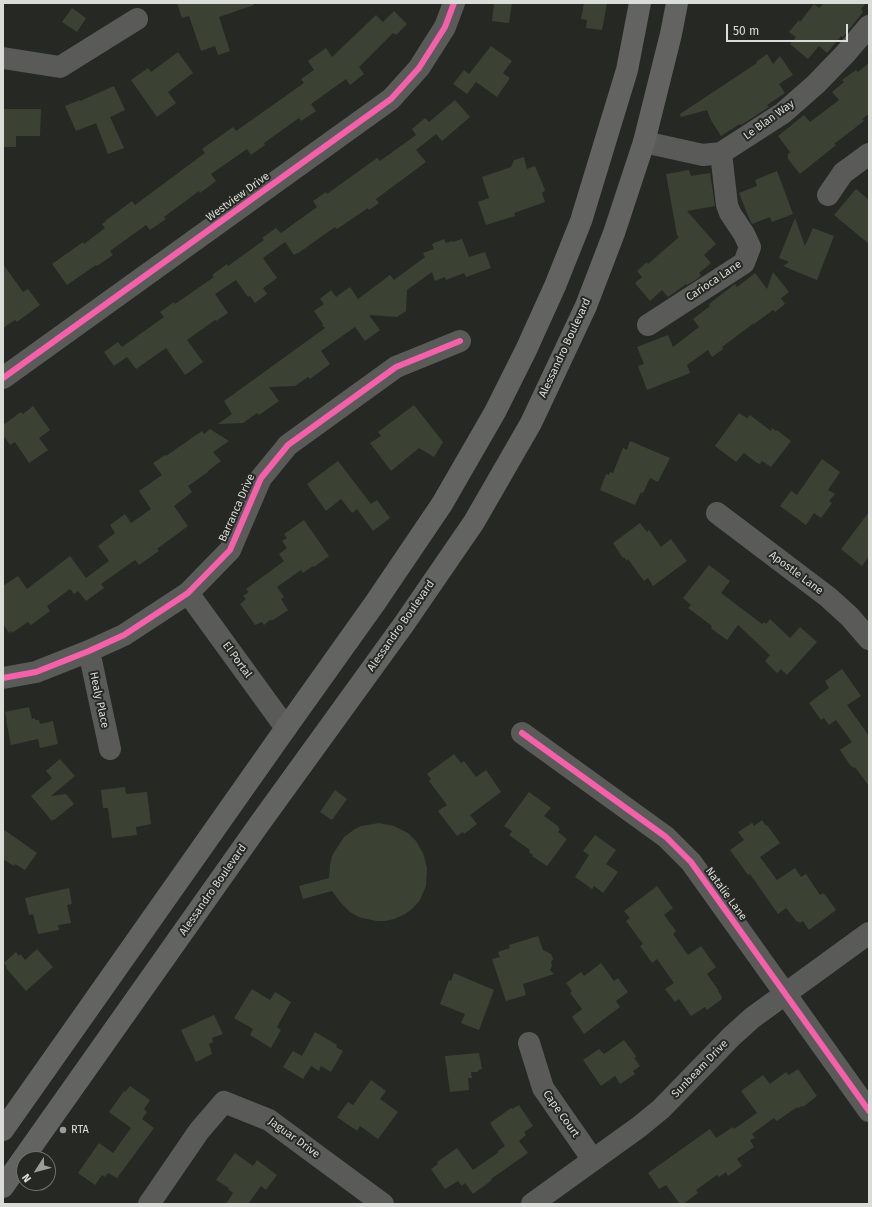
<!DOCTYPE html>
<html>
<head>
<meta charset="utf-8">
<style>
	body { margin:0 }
	#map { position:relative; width:872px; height:1207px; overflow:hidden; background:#262824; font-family:"Fira Sans",sans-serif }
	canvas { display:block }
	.frame { position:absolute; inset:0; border:4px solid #dadcd7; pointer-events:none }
	.north { position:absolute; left:16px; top:1151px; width:40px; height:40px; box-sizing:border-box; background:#262923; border:1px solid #6e716b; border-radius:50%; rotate:234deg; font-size:11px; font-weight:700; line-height:16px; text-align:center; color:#dadcd7 }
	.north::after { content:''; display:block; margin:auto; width:14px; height:18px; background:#9b9d98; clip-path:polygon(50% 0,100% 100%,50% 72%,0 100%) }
	.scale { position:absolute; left:726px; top:24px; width:122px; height:18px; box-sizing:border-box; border:2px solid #dadcd7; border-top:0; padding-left:5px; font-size:12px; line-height:14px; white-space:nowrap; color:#dadcd7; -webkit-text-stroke:3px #262923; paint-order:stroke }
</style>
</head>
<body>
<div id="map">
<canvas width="872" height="1207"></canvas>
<div class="frame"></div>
<div class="north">N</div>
<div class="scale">50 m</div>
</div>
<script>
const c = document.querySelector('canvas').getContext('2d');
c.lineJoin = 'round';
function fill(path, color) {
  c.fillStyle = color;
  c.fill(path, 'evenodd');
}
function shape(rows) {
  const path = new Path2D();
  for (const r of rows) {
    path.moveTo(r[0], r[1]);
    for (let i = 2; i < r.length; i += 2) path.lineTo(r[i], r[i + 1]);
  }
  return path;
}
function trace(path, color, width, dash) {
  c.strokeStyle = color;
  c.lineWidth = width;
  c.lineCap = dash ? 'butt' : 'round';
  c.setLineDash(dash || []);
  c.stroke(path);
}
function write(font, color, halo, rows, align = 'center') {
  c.font = font + ' "Fira Sans",sans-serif';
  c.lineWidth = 4;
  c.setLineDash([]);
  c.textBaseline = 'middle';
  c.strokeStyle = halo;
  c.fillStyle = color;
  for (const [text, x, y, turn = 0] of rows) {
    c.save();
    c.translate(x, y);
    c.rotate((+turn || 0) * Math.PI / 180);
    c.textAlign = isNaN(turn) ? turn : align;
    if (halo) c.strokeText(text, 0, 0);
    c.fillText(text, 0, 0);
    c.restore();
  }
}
fill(shape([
	[177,3,253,3,254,5,219,17,230,51,218,55,215,46,201,51,189,16,182,18],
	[494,3,512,3,509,23,492,21],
	[584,3,607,3,602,30,586,28,587,20,581,19],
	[824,3,866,3,861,9,863,12,843,37,841,36,827,53,819,46,808,59,790,44,796,37,789,32,799,20,800,22,814,4,819,8],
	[72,8,86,18,77,32,62,22],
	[394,11,407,24,396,35,393,33,359,67,364,74,350,85,346,79,311,104,316,111,301,121,299,118,264,143,265,145,251,155,247,149,211,174,216,181,200,193,199,191,164,217,166,219,150,230,146,225,110,251,113,255,97,266,96,265,67,285,52,264,83,242,84,244,105,228,102,224,106,221,105,221,132,201,135,205,205,153,202,149,233,127,236,131,304,83,301,79,314,70,308,61,326,48,332,57,376,15,383,22],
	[491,46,512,61,503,73,510,78,497,97,476,82,467,94,453,84,464,70,469,74],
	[178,52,193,73,168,92,176,103,157,117,131,80,148,68,151,72],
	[767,54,773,64,780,56,793,75,779,84,785,93,767,105,769,107,741,125,740,124,721,136,712,122,707,110,681,117,680,114,757,63,756,62],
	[869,63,869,114,862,119,864,121,834,144,836,145,800,174,788,159,788,154,790,152,778,136,804,115,810,122,839,100,832,92,844,82,842,80,856,70,858,72],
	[114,86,125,110,110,117,124,148,108,154,96,123,76,131,65,106,80,100,80,101],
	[455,100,470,117,442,141,436,134,416,150,426,162,376,199,379,203,369,210,368,208,337,229,335,227,297,254,297,253,294,255,285,242,263,258,277,278,263,288,267,294,255,303,250,296,248,297,236,280,215,294,228,313,216,321,215,320,187,340,203,362,185,375,166,348,136,369,127,357,114,366,104,352,118,342,122,347,164,317,160,312,174,302,175,304,214,277,212,275,227,264,228,266,264,240,262,238,276,228,281,233,317,207,313,201,326,192,327,194,377,158,380,161,416,135,412,129,425,118,429,122],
	[3,109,41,109,40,136,16,136,16,147,3,147],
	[524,157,527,169,535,166,545,190,542,193,545,202,514,213,515,216,486,225,478,202,489,198,482,177,511,167,514,160],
	[689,170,691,176,710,173,715,206,687,211,716,244,704,255,711,263,699,273,701,275,697,279,687,285,686,284,668,297,662,290,650,301,635,283,642,277,637,271,647,262,648,264,679,237,677,235,666,174],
	[777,171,793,214,772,222,770,217,752,224,749,218,739,193,757,186,755,180],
	[856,189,869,200,869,244,834,215],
	[795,218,805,246,813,228,834,236,817,280,783,266,789,262,779,258],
	[444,239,446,243,452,241,453,242,462,239,469,257,485,252,491,268,466,277,464,273,446,280,445,277,435,281,432,272,407,290,406,311,397,317,369,315,380,330,365,341,355,327,321,351,330,364,310,379,308,377,295,386,269,387,279,401,259,415,257,413,243,423,218,424,232,414,224,401,325,328,322,325,323,324,314,311,324,304,320,299,331,290,336,297,350,287,358,299,390,275,394,280,425,257,423,253,434,249,432,244],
	[3,264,23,292,28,289,40,305,17,322,15,320,3,328],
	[773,272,789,292,781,298,785,304,775,312,773,310,754,324,754,323,722,347,723,349,712,357,708,350,687,365,690,373,647,390,638,366,644,364,637,347,668,335,673,347,699,327,693,319,710,306,709,304,735,284,737,287,755,273,767,289],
	[414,405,443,442,434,457,419,448,391,471,370,443,381,436,378,432],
	[33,406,50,430,39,438,48,450,29,463,15,442,10,445,3,435,3,425,21,412,23,414],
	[739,413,747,418,750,415,771,431,772,428,776,431,777,430,791,441,771,467,762,461,760,464,757,463,744,453,736,462,715,446],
	[210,429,229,441,213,452,221,461,208,471,208,472,188,486,192,492,174,506,188,526,157,549,159,551,139,565,135,560,101,584,104,588,86,601,78,591,74,594,70,589,47,606,50,611,31,625,28,622,12,633,11,631,9,633,3,624,3,586,18,576,27,589,70,556,86,578,109,561,98,546,115,533,110,525,125,514,131,523,151,509,139,491,162,475,153,463,165,455,166,456,202,431,204,434],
	[630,441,670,458,658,482,650,478,643,493,641,492,635,505,600,490,606,474,609,475,610,472,613,473,623,448,627,450],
	[822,459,840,472,828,490,835,494,829,501,832,503,821,518,814,513,806,525,780,506,791,491,797,495],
	[338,461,371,504,377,500,390,518,373,531,357,509,352,513,341,499,326,511,307,484],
	[869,512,869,556,862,566,841,549],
	[304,520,329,556,314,567,313,566,303,573,301,570,277,587,284,597,281,599,288,610,273,620,270,620,264,625,262,622,255,625,240,604,246,599,243,596,249,592,246,589,284,561,279,554,287,548,282,541,287,538,284,534],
	[640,523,647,532,649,530,661,547,671,539,687,561,653,586,648,578,644,581,628,559,627,561,624,557,623,558,613,543],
	[709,565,730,581,721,593,762,624,764,622,766,624,770,619,790,638,800,627,817,642,787,675,781,669,777,673,765,661,770,655,738,625,727,640,712,629,711,627,712,626,688,608,691,605,683,598],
	[842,669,861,696,847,705,869,736,869,786,855,767,854,768,850,765,840,750,852,742,836,720,829,725,824,718,821,720,809,703,829,688,825,681],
	[29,707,32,719,35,718,35,720,39,720,40,724,53,721,58,744,40,748,38,739,11,745,6,720,7,720,5,712],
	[454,754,461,763,464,761,476,777,486,770,501,792,470,815,477,824,464,834,463,832,457,836,438,811,447,805,429,781,431,779,427,774],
	[60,759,75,776,51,796,66,794,74,804,54,820,53,819,52,821,31,796,52,778,46,771],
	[125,787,126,794,147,792,151,824,136,827,137,835,112,838,108,808,103,808,101,790],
	[335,790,347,799,332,820,320,812],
	[529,792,551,808,544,816,559,827,558,828,560,829,558,832,567,839,547,866,532,856,533,855,529,852,530,850,509,835,512,831,504,826],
	[762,820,766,826,767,825,780,843,760,857,777,880,795,868,801,877,806,874,820,895,823,893,826,896,836,910,809,930,803,921,800,923,798,921,797,922,786,908,778,914,750,874,748,875,730,850,744,840,738,832,752,823,754,826],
	[379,823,394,826,408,833,416,841,423,853,427,868,426,886,420,900,413,908,405,914,394,919,385,921,376,921,359,917,350,912,341,903,332,891,303,899,299,886,329,878,330,865,332,856,335,851,344,837,355,829,361,826],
	[3,829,37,853,25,870,15,864,14,866,3,859],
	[595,835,616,850,606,864,618,872,603,893,594,886,592,889,575,877,589,855,583,851],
	[657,886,673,908,664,915,676,931,673,934,688,955,701,946,716,967,707,974,719,991,718,991,722,997,721,998,722,999,707,1010,705,1007,691,1016,679,999,675,1002,665,989,674,983,657,959,652,963,640,946,643,944,626,921,630,918,624,911],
	[69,888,72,904,67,905,71,923,58,925,59,930,38,934,33,914,29,915,25,898],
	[538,936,543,950,551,954,553,959,551,962,552,966,550,970,554,974,523,984,526,995,506,1001,492,959,500,957,498,952,510,948,509,945],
	[37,949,53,967,26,991,6,968,7,967,4,963,16,952,19,956,20,954,25,960],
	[601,963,614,981,618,978,628,992,616,1001,620,1007,584,1034,572,1017,582,1009,570,993,572,991,566,983,581,972,584,976],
	[454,973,494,990,479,1030,461,1023,465,1014,440,1004,449,980,451,981],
	[252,989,270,1000,275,992,291,1002,277,1027,281,1030,271,1048,250,1035,253,1029,234,1018],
	[214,1015,223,1034,212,1038,213,1042,209,1044,212,1054,196,1062,181,1030],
	[315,1032,337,1045,336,1047,343,1051,331,1072,321,1066,319,1071,311,1066,303,1079,283,1067,293,1051,302,1056],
	[624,1040,636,1056,636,1057,634,1058,640,1066,633,1071,635,1074,620,1084,615,1076,601,1086,583,1060,599,1049,604,1054],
	[479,1053,482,1069,478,1070,478,1072,471,1072,472,1078,468,1078,469,1090,450,1092,445,1056],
	[798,1069,817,1096,803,1107,802,1106,798,1108,797,1107,777,1121,774,1118,752,1134,755,1138,750,1140,754,1147,737,1159,742,1166,728,1176,726,1172,719,1177,717,1175,696,1190,698,1193,683,1204,680,1204,666,1185,659,1189,648,1173,710,1129,716,1138,733,1127,734,1129,757,1113,741,1091,763,1075,770,1084,786,1072,789,1075],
	[371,1080,386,1091,380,1099,398,1112,378,1139,360,1126,357,1131,337,1117,348,1102,353,1105],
	[130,1086,150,1100,144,1109,147,1112,142,1119,154,1128,117,1178,108,1173,105,1177,102,1175,95,1185,78,1173,99,1143,113,1153,131,1128,109,1112,124,1091,125,1092],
	[519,1105,533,1126,524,1132,526,1135,519,1141,528,1153,491,1179,492,1180,473,1194,465,1183,462,1186,458,1181,445,1189,431,1169,438,1164,437,1162,457,1148,473,1170,499,1152,498,1151,505,1146,490,1123,511,1108,512,1109],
	[235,1153,253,1166,257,1160,277,1175,266,1190,261,1186,248,1204,226,1204,233,1193,228,1189,229,1188,216,1180]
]), '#3b4234');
trace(shape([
	[3,58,60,67,137,19],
	[644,142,703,155,721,153,783,113,816,84,845,54,869,26],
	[828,195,843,173,869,154],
	[648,325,744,263,750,247,744,234,730,213,727,205,721,153],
	[3,378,391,99,419,68,445,27,454,3],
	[717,513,828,597,850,617,869,639],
	[188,593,286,728],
	[89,651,110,749],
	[3,678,36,672,89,651,124,635,188,593,230,550,261,478,288,445,396,367,460,341],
	[522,733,666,837,691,862,869,1111],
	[529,1043,543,1088,593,1160],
	[149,1204,199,1131,224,1102,269,1120,383,1204],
	[532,1204,639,1127,661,1109,732,1036,752,1018,869,933]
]), '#5a5b59', 22);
trace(shape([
	[3,1130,286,728,375,603,442,504,495,412,526,350,555,286,581,221,627,70,640,3],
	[3,1187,260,823,404,624,474,522,531,423,586,306,614,233,644,142,671,34,677,3]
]), '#636462', 22);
trace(shape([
	[3,378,391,99,419,68,445,27,454,3],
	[3,678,36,672,89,651,124,635,188,593,230,550,261,478,288,445,396,367,460,341],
	[522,733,666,837,691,862,869,1111]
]), '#f560ab', 6);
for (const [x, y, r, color] of [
	[63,1130,4,"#9b9d98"]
]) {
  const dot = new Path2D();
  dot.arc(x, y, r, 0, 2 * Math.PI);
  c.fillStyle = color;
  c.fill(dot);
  trace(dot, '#262923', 1.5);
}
write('11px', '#dadcd7', '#262923', [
	["Le Blan Way",769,120,-36],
	["Westview Drive",238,197,-36],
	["Carioca Lane",714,281,-34],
	["Alessandro Boulevard",565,348,-65],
	["Barranca Drive",237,508,-66],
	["Apostle Lane",796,573,37],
	["Alessandro Boulevard",401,626,-55],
	["El Portal",237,660,54],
	["Healy Place",99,700,78],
	["Alessandro Boulevard",213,890,-55],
	["Natalie Lane",726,894,54],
	["Sunbeam Drive",700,1069,-46],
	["Cape Court",561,1114,55],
	["Jaguar Drive",294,1138,36]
]);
write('11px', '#dadcd7', '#262923', [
	["RTA",71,1130]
], 'left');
</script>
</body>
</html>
